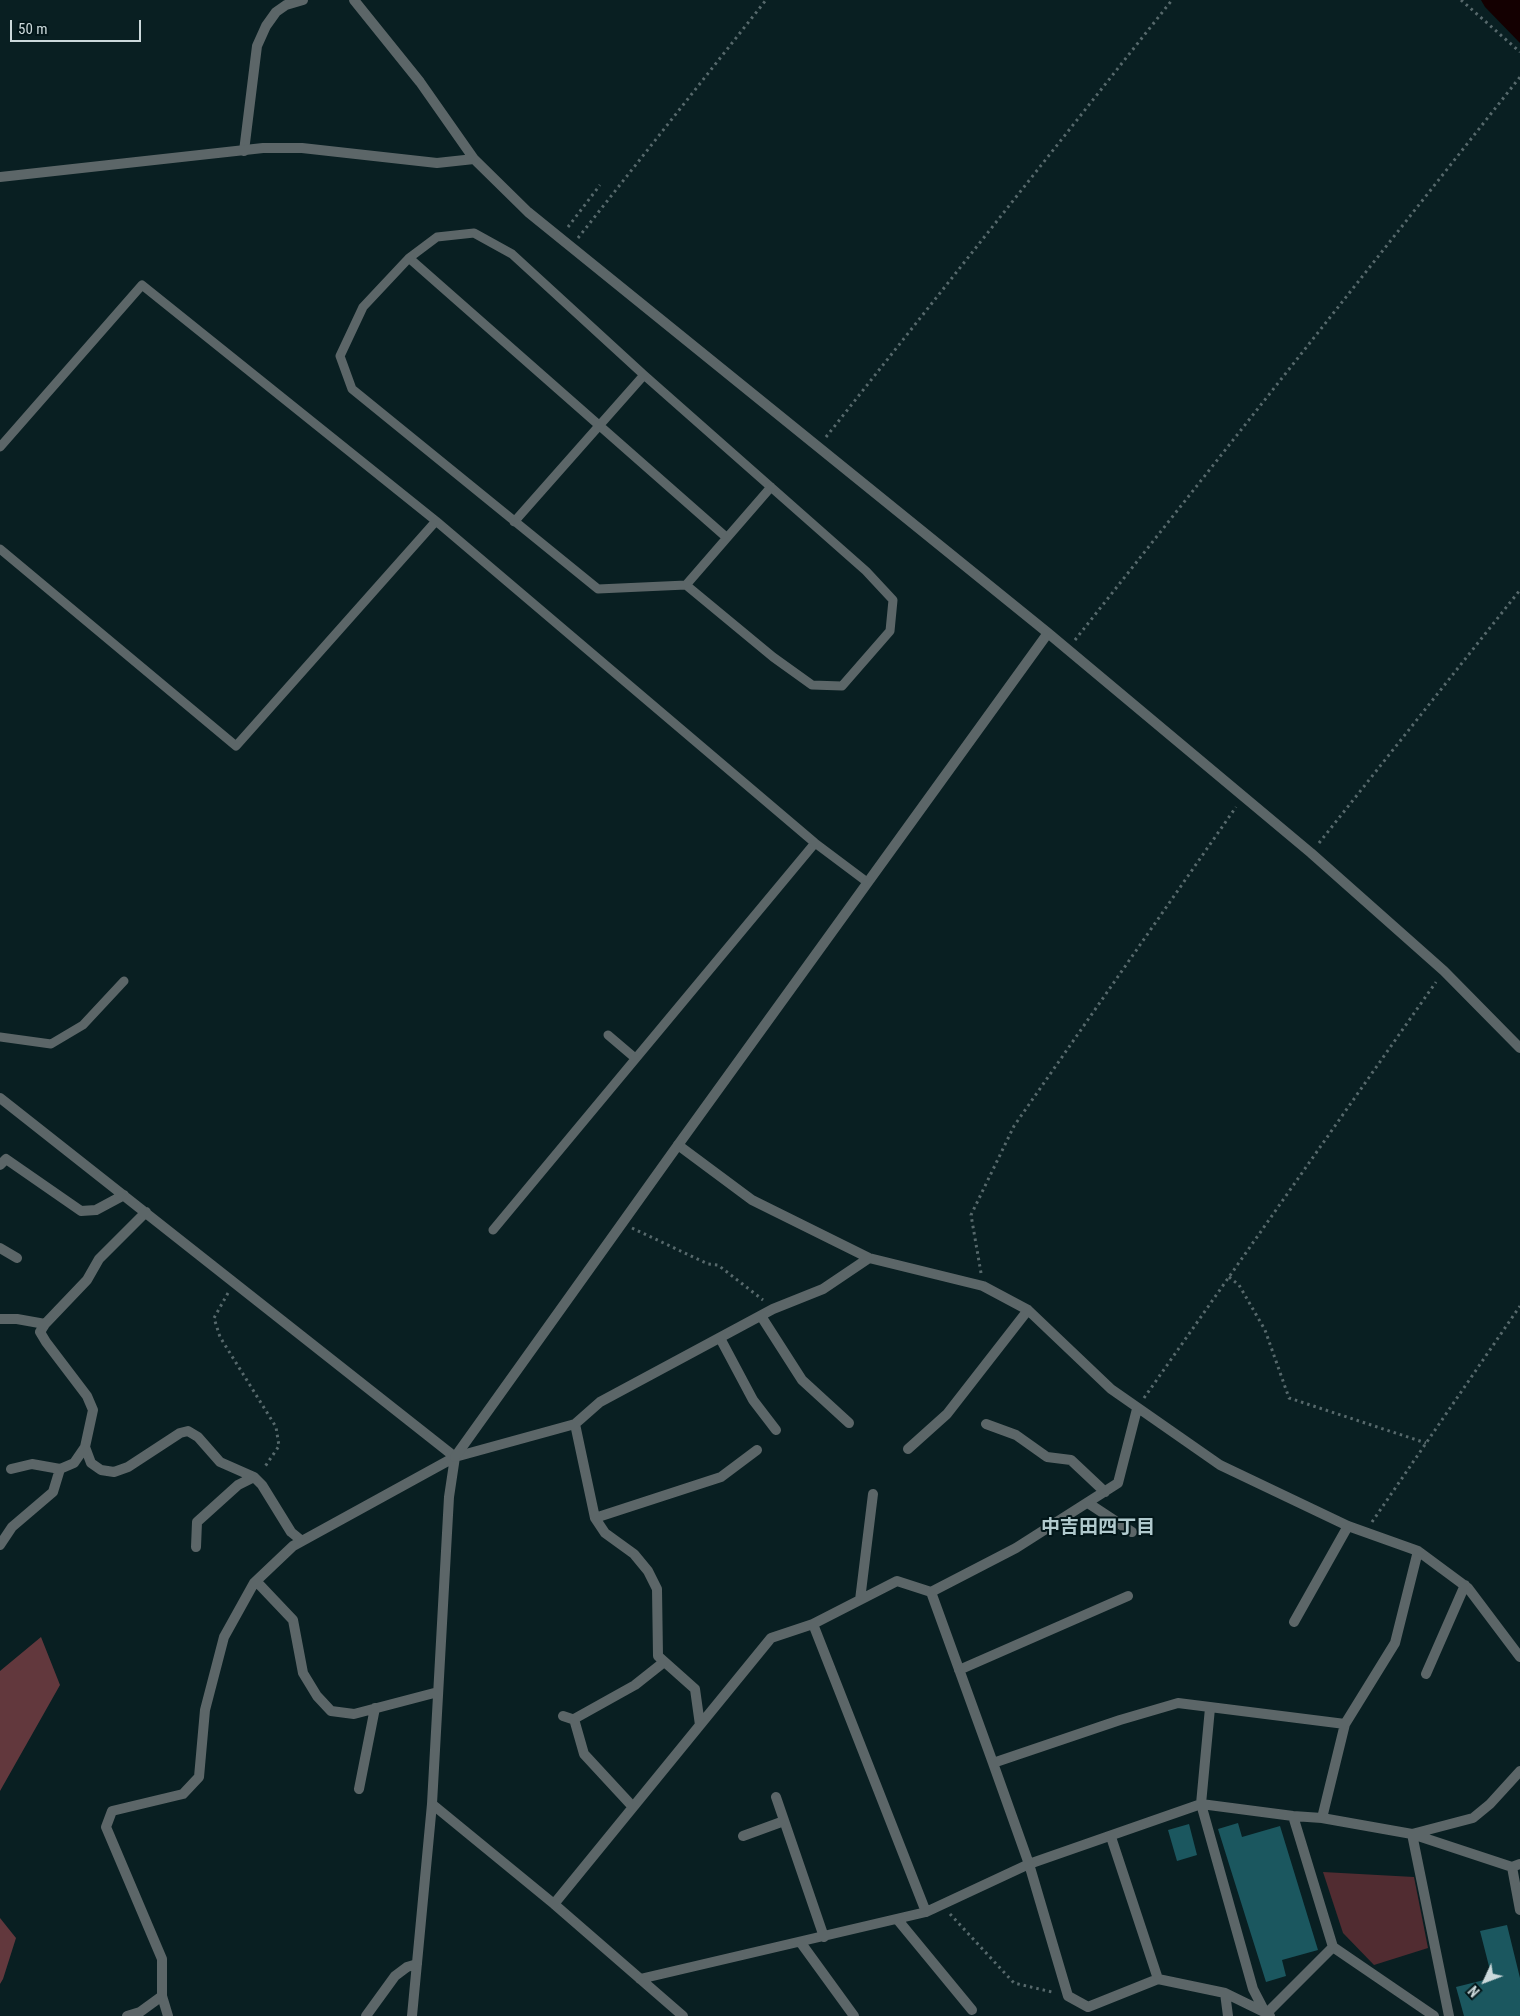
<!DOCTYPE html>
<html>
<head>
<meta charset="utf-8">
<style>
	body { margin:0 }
	#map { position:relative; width:1520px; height:2016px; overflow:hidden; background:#091f22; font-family:"Roboto Condensed",sans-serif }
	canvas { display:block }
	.north { position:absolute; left:1460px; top:1956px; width:50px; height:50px; -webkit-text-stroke:4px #021619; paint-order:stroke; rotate:227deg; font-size:14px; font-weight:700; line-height:20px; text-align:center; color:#ccd9db }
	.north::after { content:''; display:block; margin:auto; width:18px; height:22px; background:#ccd9db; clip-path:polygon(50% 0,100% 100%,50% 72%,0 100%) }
	.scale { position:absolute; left:10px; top:20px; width:131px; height:22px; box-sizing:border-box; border:2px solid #ccd9db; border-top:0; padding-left:6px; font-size:15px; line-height:18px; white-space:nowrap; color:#ccd9db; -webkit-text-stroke:4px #021619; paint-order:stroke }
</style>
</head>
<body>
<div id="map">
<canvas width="1520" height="2016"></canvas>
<div class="north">N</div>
<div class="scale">50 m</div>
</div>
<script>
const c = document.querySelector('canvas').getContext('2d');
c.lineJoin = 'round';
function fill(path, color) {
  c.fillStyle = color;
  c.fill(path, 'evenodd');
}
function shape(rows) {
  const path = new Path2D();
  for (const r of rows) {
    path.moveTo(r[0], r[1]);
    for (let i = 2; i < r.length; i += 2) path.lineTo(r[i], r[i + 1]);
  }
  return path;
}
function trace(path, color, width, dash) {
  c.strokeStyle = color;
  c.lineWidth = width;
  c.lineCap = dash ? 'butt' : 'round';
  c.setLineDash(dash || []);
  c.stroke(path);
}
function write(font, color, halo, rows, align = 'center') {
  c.font = font + ' "Roboto Condensed","Noto Sans JP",sans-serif';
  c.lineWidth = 4;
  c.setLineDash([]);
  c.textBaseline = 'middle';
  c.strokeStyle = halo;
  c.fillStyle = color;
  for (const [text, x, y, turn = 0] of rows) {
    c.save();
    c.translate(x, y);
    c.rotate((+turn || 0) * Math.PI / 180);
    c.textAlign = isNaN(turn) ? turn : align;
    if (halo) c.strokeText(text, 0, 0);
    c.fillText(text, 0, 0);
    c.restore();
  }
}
fill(shape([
	[1323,1872,1414,1877,1428,1948,1374,1965,1343,1933]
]), '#512c31');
fill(shape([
	[41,1637,60,1685,0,1791,0,1671],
	[0,1918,16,1938,3,1979,0,1984]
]), '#62383d');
fill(shape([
	[1481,0,1520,0,1520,43,1485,7]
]), '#140001');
fill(shape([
	[1238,1823,1242,1837,1280,1826,1318,1950,1282,1960,1286,1976,1266,1982,1218,1829],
	[1189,1824,1197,1855,1177,1861,1168,1830],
	[1507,1925,1520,1978,1520,2016,1464,2016,1456,1987,1492,1978,1480,1931]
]), '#1b575f');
trace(shape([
	[1461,0,1520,52],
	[568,227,600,185],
	[578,238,766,0],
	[826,437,1172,0],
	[1075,640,1520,77],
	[1319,843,1520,590],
	[632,1228,708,1264,718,1265,763,1300],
	[981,1273,971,1215,1014,1126,1236,807],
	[1229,1277,1239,1285,1265,1330,1289,1398,1426,1443],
	[228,1293,214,1318,220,1337,276,1427,279,1446,264,1468],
	[1144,1398,1436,982],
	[1372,1522,1520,1306],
	[950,1914,1014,1983,1052,1992]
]), '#57696c', 3, [2.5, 4]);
trace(shape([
	[474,233,512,254,644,375,866,571,893,600,890,631,842,686,812,685,773,657,686,585,598,589,352,389,340,356,363,307,409,258,437,237,474,233],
	[409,258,726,537],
	[0,447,142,285,436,521,815,843,867,882],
	[514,522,644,375],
	[0,549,236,746,436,521],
	[686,585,771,487],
	[608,1035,635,1058],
	[0,1037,51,1044,83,1025,124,981],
	[493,1230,815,843]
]), '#5c6668', 9);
trace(shape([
	[244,151,257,46,266,26,276,12,286,5,303,0],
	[0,1098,455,1457],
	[678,1145,752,1200,869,1258,983,1286,1028,1310,1111,1389,1220,1465,1348,1526,1418,1551,1468,1588,1520,1657],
	[0,1165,6,1159,81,1211,96,1210,124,1195],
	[0,1248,17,1258],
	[761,1316,802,1380,849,1423],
	[0,1319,17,1319,45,1324],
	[720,1338,753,1400,776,1430],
	[575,1424,595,1518,605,1533,634,1554,648,1571,657,1589,658,1656,695,1689,700,1725],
	[986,1424,1016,1435,1047,1457,1071,1460,1105,1492],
	[85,1447,91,1463,101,1470,114,1472,128,1467,180,1433,188,1431,198,1437,220,1462,254,1477,262,1485,291,1532,302,1541],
	[908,1449,947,1414,1028,1310],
	[11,1469,32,1464,60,1469,74,1463,85,1447,93,1410,87,1396,46,1342,40,1332,45,1324,87,1280,99,1259,146,1212],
	[1088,1503,1132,1532],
	[595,1518,721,1477,757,1450],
	[0,1545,12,1527,53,1492,60,1469],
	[196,1547,197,1522,238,1485,254,1477],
	[256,1581,293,1620,303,1673,317,1696,331,1711,354,1714,438,1692],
	[931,1592,993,1763],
	[860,1600,873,1494],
	[1294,1622,1348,1526],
	[813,1624,926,1912],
	[959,1670,1128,1596],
	[1426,1674,1465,1585],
	[1210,1708,1201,1804,1253,1989,1266,2014],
	[563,1716,575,1720],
	[359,1789,375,1708],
	[776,1797,824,1937],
	[432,1804,554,1904,683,2016],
	[633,1807,584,1754,574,1719,635,1685,664,1662],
	[1293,1816,1333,1947,1434,2016],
	[1322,1818,1345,1724,1395,1643,1418,1551],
	[743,1836,784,1821],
	[1111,1837,1158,1979,1225,1993,1266,2013],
	[1512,1867,1520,1910],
	[554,1904,771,1638,813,1624,897,1581,931,1592,1016,1548,1118,1483,1137,1409],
	[897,1919,972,2010],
	[801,1943,854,2016],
	[640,1979,926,1912,1029,1864,1201,1804,1293,1816,1322,1818,1412,1834,1512,1867,1520,1864],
	[1158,1979,1088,2007,1068,1996,1029,1864,993,1763,1120,1720,1178,1703,1345,1724],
	[1225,1993,1228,2016],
	[127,2016,140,2012,162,1996],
	[168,2016,162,1996,162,1959,106,1827,112,1811,183,1794,199,1777,205,1710,224,1637,254,1583,293,1546,455,1457,575,1424,600,1402,773,1309,823,1289,869,1258],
	[366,2016,395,1976,407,1967,417,1964],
	[412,2016,432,1804,449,1497,455,1457],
	[1270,2016,1266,2014,1333,1947],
	[1449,2016,1412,1834,1473,1818,1490,1804,1520,1771]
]), '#5c6668', 10);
trace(shape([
	[354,0,420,82,474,159,528,212,1048,633,1311,853,1444,971,1520,1048],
	[0,177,263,148,302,148,437,163,474,159],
	[455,1457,678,1145,1048,633]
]), '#5c6668', 10);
write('bold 19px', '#b1cace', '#021619', [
	["中吉田四丁目",1098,1528]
]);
</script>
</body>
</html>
